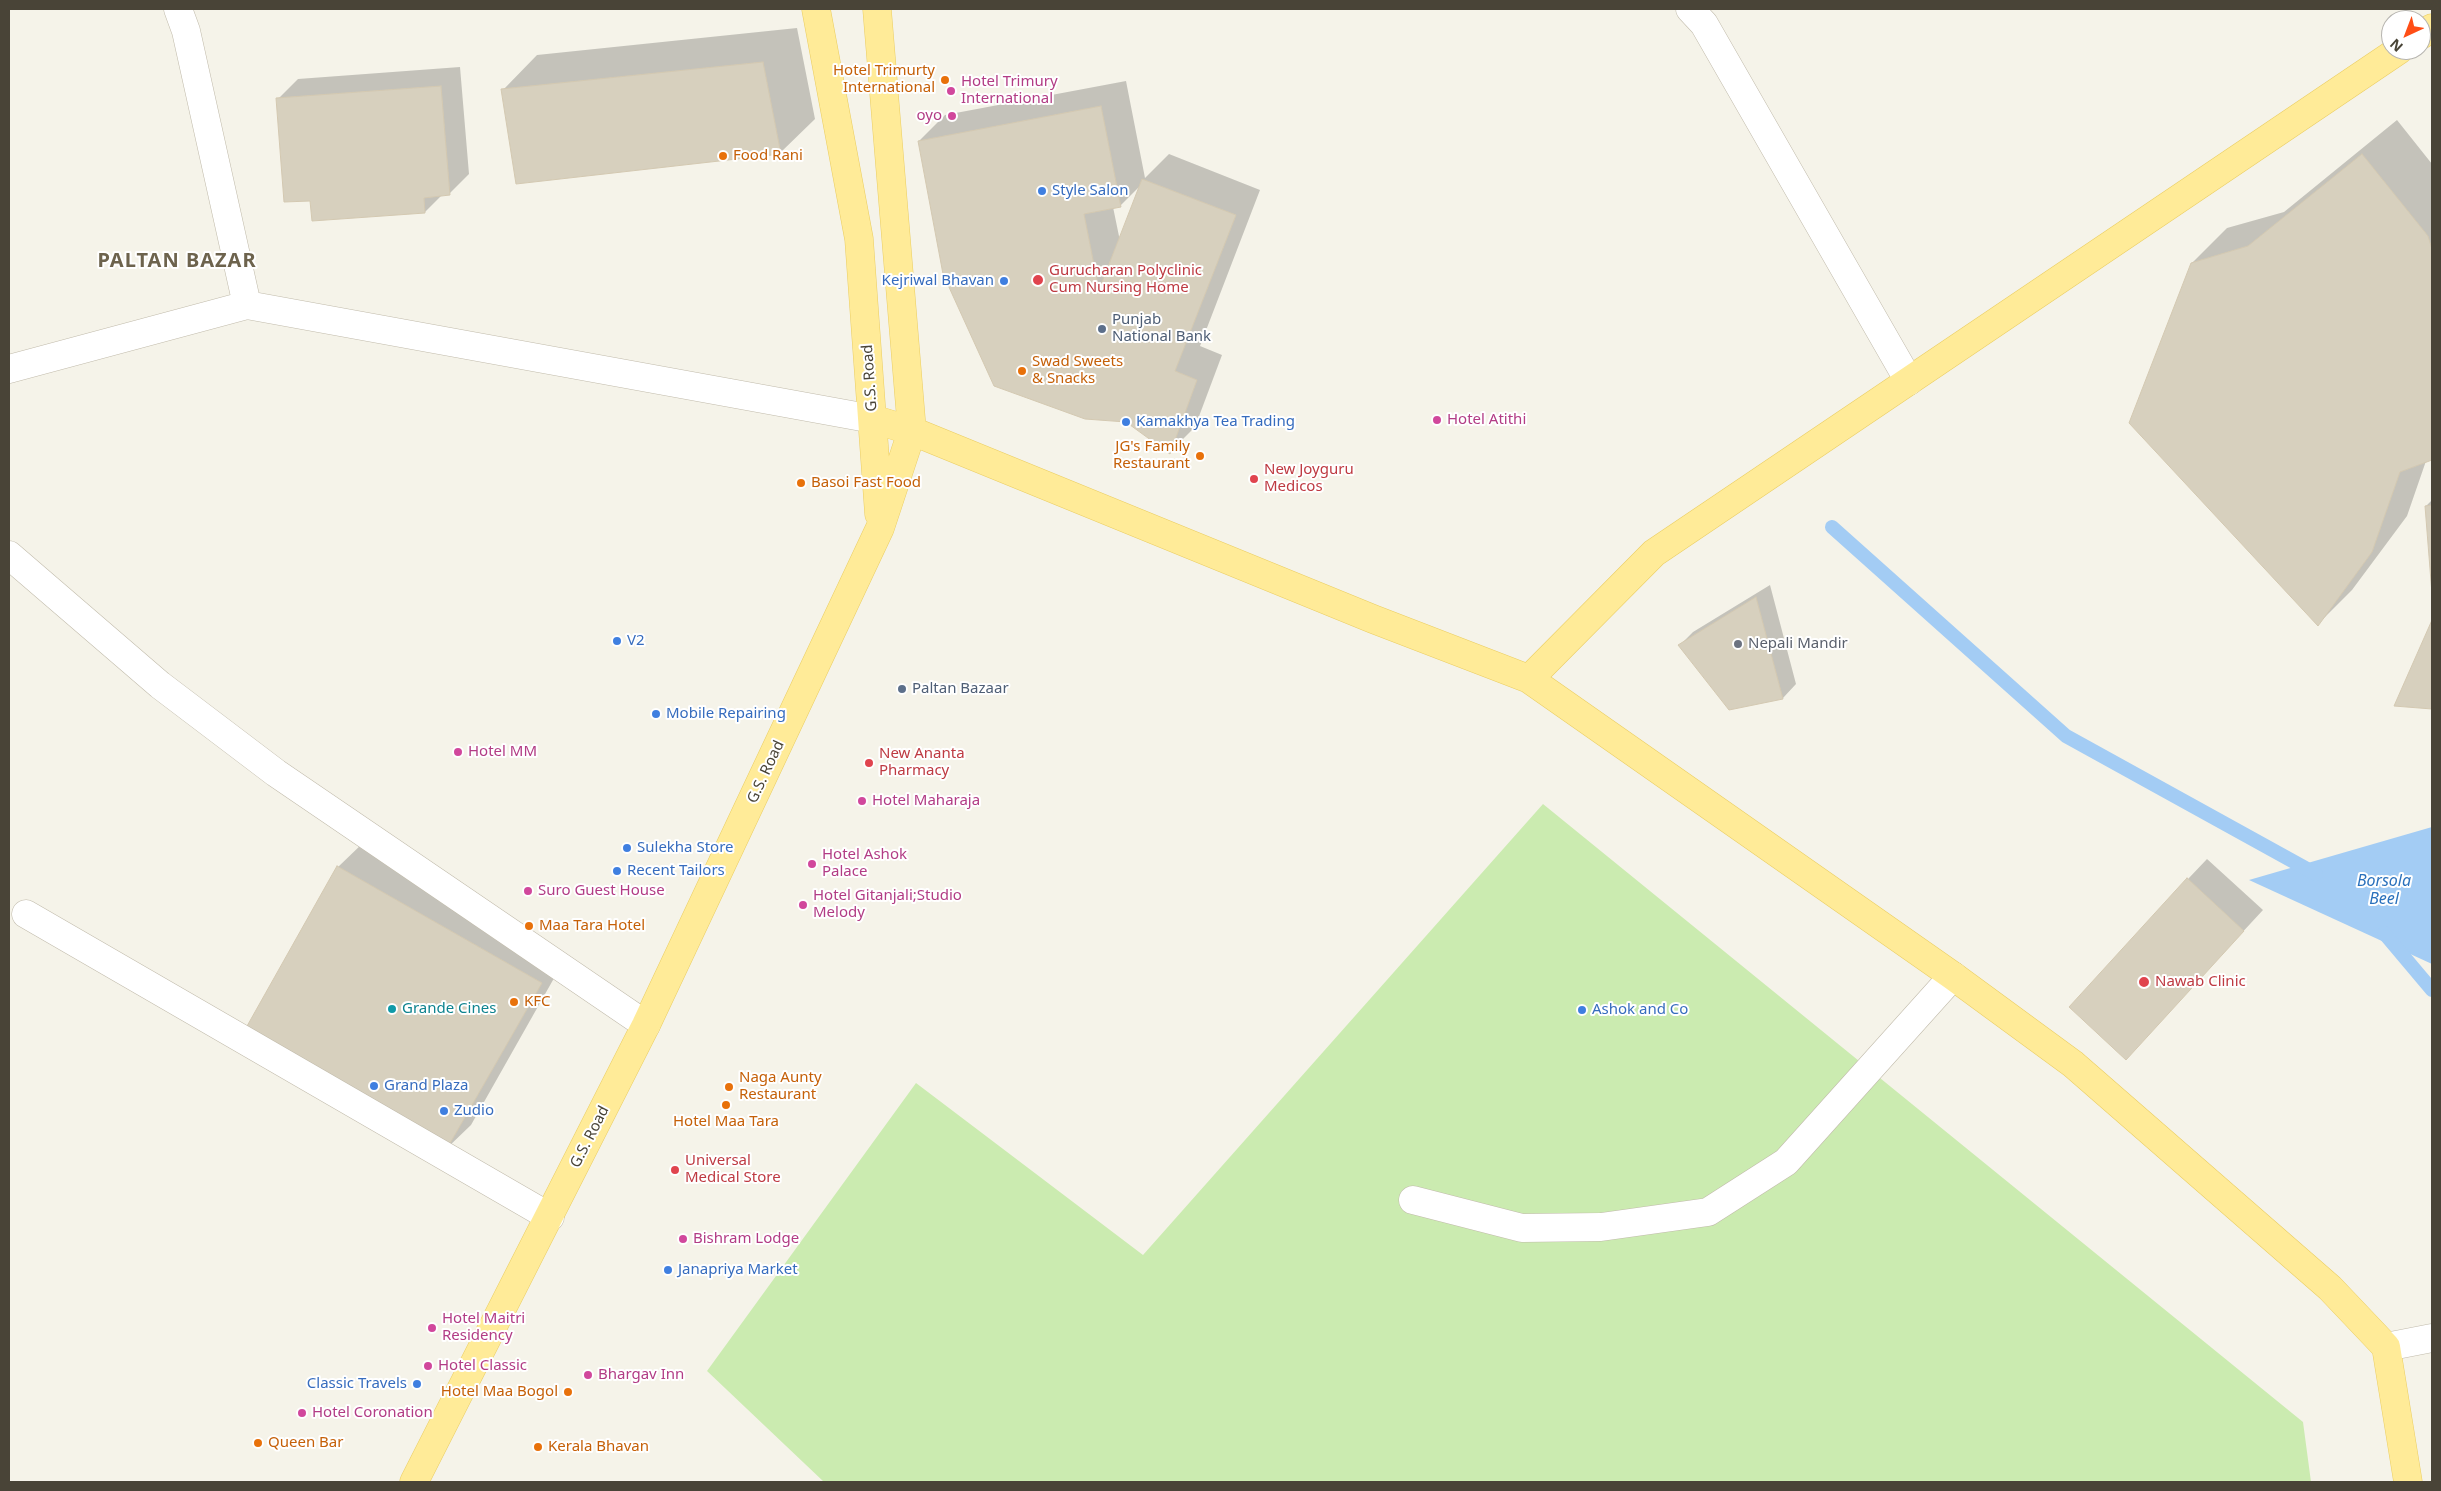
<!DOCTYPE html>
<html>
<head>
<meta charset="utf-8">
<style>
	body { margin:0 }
	#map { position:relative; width:2441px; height:1491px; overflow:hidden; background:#f5f3e9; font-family:"Noto Sans",sans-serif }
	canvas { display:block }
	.frame { position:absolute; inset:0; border:10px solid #494437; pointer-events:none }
	.north { position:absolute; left:2381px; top:10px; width:50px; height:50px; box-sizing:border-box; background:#fff; border:1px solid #b6b4af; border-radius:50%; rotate:223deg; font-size:14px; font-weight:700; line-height:20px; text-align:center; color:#494437 }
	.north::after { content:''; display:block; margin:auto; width:18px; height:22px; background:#ff4e16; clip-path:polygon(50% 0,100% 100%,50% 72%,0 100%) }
</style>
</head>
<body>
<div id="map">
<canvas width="2441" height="1491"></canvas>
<div class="frame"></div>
<div class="north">N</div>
</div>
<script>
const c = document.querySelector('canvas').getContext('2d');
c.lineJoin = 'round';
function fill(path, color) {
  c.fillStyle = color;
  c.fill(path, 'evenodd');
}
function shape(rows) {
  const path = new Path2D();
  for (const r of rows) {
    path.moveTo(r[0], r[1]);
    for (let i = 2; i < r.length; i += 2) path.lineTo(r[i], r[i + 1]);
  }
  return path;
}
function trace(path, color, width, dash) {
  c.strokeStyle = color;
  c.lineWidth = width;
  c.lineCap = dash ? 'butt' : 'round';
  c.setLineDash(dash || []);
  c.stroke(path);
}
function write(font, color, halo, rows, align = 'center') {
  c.font = font + ' "Noto Sans",sans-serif';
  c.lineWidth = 4;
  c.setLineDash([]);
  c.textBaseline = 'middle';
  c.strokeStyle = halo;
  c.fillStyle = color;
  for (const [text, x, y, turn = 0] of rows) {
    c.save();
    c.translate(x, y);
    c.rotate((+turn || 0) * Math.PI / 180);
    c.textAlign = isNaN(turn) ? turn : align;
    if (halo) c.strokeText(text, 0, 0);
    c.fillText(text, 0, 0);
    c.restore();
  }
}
fill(shape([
	[1543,804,2303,1422,2311,1482,824,1482,707,1371,916,1083,1143,1255]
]), '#cbebb0');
fill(shape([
	[2432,827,2432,964,2249,880]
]), '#a3ccf4');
fill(shape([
	[797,28,815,119,780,153,503,90,537,55],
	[460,67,469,174,449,194,442,195,425,212,311,199,278,99,298,79],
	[1126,81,1145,178,1169,154,1260,190,1200,346,1222,355,1195,427,1170,452,919,141,945,115],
	[1142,184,1120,241,1113,207,1120,206],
	[2397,120,2432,164,2432,458,2426,461,2407,516,2352,590,2318,624,2192,263,2227,228,2284,212],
	[2432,500,2432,580,2426,506],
	[1770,585,1796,684,1783,698,1729,709,1680,645,1693,632],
	[2432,623,2432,708,2396,705],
	[364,842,566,957,471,1125,445,1150,338,867],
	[2207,859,2263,910,2126,1058,2188,879]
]), '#0003');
trace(shape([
	[1832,527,2066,736,2316,874],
	[2384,933,2432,990]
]), '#a3ccf4', 14);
const building = shape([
	[763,62,781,154,516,184,501,89,763,62],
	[441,86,450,195,424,198,425,213,312,221,310,201,284,202,276,98,441,86],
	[1101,106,1121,207,1084,214,1099,290,1142,179,1236,215,1175,371,1197,380,1170,454,1126,422,1085,419,994,386,943,274,918,141,1101,106],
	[2362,154,2428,236,2432,249,2432,460,2400,472,2372,552,2318,626,2129,423,2191,263,2248,246,2362,154],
	[2432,505,2432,594,2425,506,2432,505],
	[1756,597,1783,699,1729,710,1678,645,1756,597],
	[2432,620,2432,709,2394,706,2432,620],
	[337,866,542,983,445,1152,242,1035,337,866],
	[2187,878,2244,931,2126,1060,2069,1007,2187,878]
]);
fill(building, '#d7d0be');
trace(building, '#d3c8b1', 1);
const minor = shape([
	[178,9,186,31,247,305],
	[1690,9,1704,24,1909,381],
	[9,369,247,305,873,419],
	[9,555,160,685,276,773,646,1025],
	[26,914,550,1217],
	[1413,1200,1522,1228,1601,1227,1708,1212,1786,1162,1953,976],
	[2386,1347,2432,1338]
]);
const major = shape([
	[816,9,859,239,879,514],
	[2421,35,2432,28],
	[873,419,912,431,1373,619,1529,679,1953,976,2073,1064,2330,1288,2386,1347,2408,1482],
	[1529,679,1654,553,2399,50],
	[414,1482,646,1025,880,528,912,431,877,9]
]);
trace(minor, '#c1bbab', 29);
trace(major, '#eacd62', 29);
trace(minor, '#fff', 28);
trace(major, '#ffeb98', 28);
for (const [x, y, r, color] of [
	[945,80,5,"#e8710a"],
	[951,91,5,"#d1479c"],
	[952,116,5,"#d1479c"],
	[723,156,5,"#e8710a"],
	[1042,191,5,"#3f7fe0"],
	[1038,280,6,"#e0444e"],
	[1004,281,5,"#3f7fe0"],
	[1102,329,5,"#5c6f8a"],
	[1022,371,5,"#e8710a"],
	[1437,420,5,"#d1479c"],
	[1126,422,5,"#3f7fe0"],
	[1200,456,5,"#e8710a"],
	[1254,479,5,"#e0444e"],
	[801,483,5,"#e8710a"],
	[617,641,5,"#3f7fe0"],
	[1738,644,5,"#6b7280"],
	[902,689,5,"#5c6f8a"],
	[656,714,5,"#3f7fe0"],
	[458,752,5,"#d1479c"],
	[869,763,5,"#e0444e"],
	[862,801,5,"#d1479c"],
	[627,848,5,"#3f7fe0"],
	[812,864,5,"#d1479c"],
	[617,871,5,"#3f7fe0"],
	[528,891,5,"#d1479c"],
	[803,905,5,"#d1479c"],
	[529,926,5,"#e8710a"],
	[2144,982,6,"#e0444e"],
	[514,1002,5,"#e8710a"],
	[392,1009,5,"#0f9aa8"],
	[1582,1010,5,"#3f7fe0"],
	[374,1086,5,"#3f7fe0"],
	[729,1087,5,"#e8710a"],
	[726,1105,5,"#e8710a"],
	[444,1111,5,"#3f7fe0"],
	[675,1170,5,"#e0444e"],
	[683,1239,5,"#d1479c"],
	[668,1270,5,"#3f7fe0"],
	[432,1328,5,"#d1479c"],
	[428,1366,5,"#d1479c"],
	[588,1375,5,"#d1479c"],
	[417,1384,5,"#3f7fe0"],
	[568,1392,5,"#e8710a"],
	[302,1413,5,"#d1479c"],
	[258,1443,5,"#e8710a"],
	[538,1447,5,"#e8710a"]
]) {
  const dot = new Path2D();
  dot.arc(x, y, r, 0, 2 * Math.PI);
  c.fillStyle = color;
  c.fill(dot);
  trace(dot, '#fff', 2);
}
write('15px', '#c56008', '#fff', [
	["Hotel Trimurty",935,71,"right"],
	["International",935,88,"right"],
	["Food Rani",733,156],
	["Swad Sweets",1032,362],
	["& Snacks",1032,379],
	["JG's Family",1190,447,"right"],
	["Restaurant",1190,464,"right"],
	["Basoi Fast Food",811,483],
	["Maa Tara Hotel",539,926],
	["KFC",524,1002],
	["Naga Aunty",739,1078],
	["Restaurant",739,1095],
	["Hotel Maa Tara",726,1122,"center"],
	["Hotel Maa Bogol",558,1392,"right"],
	["Queen Bar",268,1443],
	["Kerala Bhavan",548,1447]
], 'left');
write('15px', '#b23c85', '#fff', [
	["Hotel Trimury",961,82],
	["International",961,99],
	["oyo",942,116,"right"],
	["Hotel Atithi",1447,420],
	["Hotel MM",468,752],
	["Hotel Maharaja",872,801],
	["Hotel Ashok",822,855],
	["Palace",822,872],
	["Suro Guest House",538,891],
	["Hotel Gitanjali;Studio",813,896],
	["Melody",813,913],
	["Bishram Lodge",693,1239],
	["Hotel Maitri",442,1319],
	["Residency",442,1336],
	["Hotel Classic",438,1366],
	["Bhargav Inn",598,1375],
	["Hotel Coronation",312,1413]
], 'left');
write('15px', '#366cbe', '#fff', [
	["Style Salon",1052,191],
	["Kejriwal Bhavan",994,281,"right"],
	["Kamakhya Tea Trading",1136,422],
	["V2",627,641],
	["Mobile Repairing",666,714],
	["Sulekha Store",637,848],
	["Recent Tailors",627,871],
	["Ashok and Co",1592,1010],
	["Grand Plaza",384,1086],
	["Zudio",454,1111],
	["Janapriya Market",678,1270],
	["Classic Travels",407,1384,"right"]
], 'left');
write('15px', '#be3a42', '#fff', [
	["Gurucharan Polyclinic",1049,271],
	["Cum Nursing Home",1049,288],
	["New Joyguru",1264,470],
	["Medicos",1264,487],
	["New Ananta",879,754],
	["Pharmacy",879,771],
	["Nawab Clinic",2155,982],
	["Universal",685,1161],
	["Medical Store",685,1178]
], 'left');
write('15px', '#4e5e75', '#fff', [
	["Punjab",1112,320],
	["National Bank",1112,337],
	["Paltan Bazaar",912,689]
], 'left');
write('15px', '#494437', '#fff', [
	["G.S. Road",870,378,-94],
	["G.S. Road",766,772,-65],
	["G.S. Road",590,1137,-63]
]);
write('15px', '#5b616d', '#fff', [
	["Nepali Mandir",1748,644]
], 'left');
write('15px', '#0d838f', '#fff', [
	["Grande Cines",402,1009]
], 'left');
write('italic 16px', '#2a71bc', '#fff', [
	["Borsola",2384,881],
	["Beel",2384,899]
]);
c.letterSpacing = '1px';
write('bold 20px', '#6d634d', '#fff', [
	["PALTAN BAZAR",177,261]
]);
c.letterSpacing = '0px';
</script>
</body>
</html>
